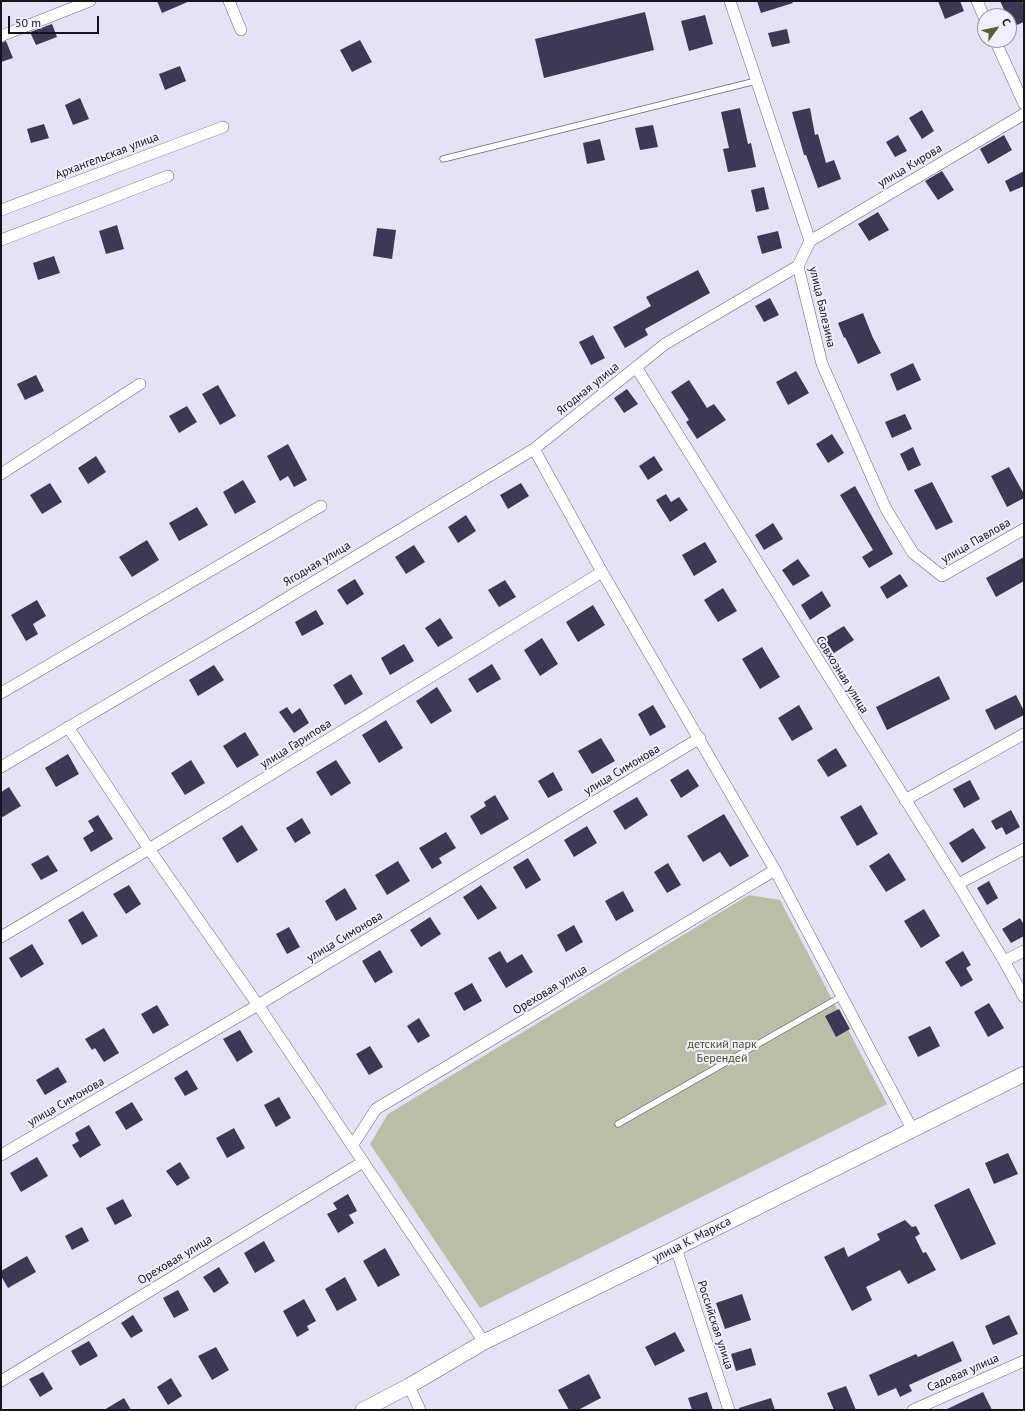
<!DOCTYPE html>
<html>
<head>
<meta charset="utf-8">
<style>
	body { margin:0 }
	#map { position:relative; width:1025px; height:1411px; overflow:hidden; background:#e4e2f5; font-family:"PT Sans",sans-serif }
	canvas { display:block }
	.frame { position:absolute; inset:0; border:2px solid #15141b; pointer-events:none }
	.north { position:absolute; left:977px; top:8px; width:40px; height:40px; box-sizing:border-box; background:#f1efff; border:1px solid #9997a4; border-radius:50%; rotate:57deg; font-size:11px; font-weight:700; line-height:16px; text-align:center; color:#15141b }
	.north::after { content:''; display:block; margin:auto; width:14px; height:18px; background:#5c602e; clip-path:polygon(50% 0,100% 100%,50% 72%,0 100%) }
	.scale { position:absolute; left:8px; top:16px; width:91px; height:18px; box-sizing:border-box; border:2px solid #15141b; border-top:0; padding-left:5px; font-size:12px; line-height:14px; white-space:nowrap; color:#15141b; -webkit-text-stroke:3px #f1efff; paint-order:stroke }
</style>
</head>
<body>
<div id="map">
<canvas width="1025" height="1411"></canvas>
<div class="frame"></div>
<div class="north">С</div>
<div class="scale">50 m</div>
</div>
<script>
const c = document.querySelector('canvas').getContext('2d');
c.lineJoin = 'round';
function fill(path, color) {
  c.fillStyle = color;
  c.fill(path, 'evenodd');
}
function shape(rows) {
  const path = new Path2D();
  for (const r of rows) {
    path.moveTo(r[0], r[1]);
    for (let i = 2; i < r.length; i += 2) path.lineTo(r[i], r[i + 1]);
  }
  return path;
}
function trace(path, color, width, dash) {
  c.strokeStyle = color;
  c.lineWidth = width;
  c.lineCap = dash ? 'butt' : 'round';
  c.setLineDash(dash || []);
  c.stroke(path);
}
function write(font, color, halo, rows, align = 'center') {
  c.font = font + ' "PT Sans",sans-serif';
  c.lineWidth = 4;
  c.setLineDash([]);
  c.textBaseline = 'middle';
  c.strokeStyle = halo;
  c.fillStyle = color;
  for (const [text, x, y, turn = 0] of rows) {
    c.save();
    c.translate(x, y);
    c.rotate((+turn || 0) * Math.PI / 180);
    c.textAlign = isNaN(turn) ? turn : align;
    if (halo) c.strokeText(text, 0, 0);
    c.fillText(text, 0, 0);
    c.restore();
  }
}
fill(shape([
	[749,895,780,900,887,1104,480,1308,370,1144,388,1114]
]), '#bbbea6');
fill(shape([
	[157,1,190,1,162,13],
	[757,1,792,1,793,3,761,13],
	[938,1,960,1,964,11,945,19],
	[1000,1,1022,1,1024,6,1024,22,1012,27,1009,21,1009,16,1007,16],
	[645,12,654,50,544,78,535,39],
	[705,15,713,44,689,51,681,21],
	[52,24,57,37,36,45,30,32],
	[787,29,790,43,772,47,768,33],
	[360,40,372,62,352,72,340,50],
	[6,41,13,58,1,62,1,43],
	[180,66,186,81,165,90,159,74],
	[80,98,89,119,73,125,65,105],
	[740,108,748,144,751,143,756,167,728,172,723,149,729,148,721,112],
	[810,108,815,135,818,134,826,163,834,160,841,179,818,188,806,155,804,155,792,112],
	[922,110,934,131,922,139,909,118],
	[44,124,49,138,31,143,27,129],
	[653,125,658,147,640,150,635,128],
	[898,135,907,151,895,157,886,142],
	[1004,135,1012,150,988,164,980,149],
	[600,139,605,160,587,164,583,143],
	[942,171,954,190,938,200,925,181],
	[1024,171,1024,186,1010,192,1005,181],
	[764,187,769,209,756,212,751,190],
	[878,212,889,230,869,241,858,224],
	[117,225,124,249,106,254,99,231],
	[377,228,396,230,392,259,373,256],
	[778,231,782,248,762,254,757,236],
	[54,256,60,273,38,280,33,263],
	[698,270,710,293,645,329,648,335,625,348,613,327,651,306,646,297],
	[770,298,779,315,764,322,755,306],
	[863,313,873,338,881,353,858,364,845,337,844,338,838,323],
	[593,335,605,358,591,365,579,342],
	[913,363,921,380,897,391,890,374],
	[796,371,809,393,788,405,776,382],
	[36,375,44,391,25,400,17,384],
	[689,380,707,408,714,404,726,420,697,439,686,422,689,420,671,392],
	[218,385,236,416,220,425,202,394],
	[627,389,638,404,624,413,614,398],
	[187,406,197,422,179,433,169,416],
	[905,414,912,429,892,438,885,422],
	[832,434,844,453,828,463,816,444],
	[288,444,307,480,294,487,288,476,280,481,267,456],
	[913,447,921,465,908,471,900,454],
	[96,456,106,472,88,484,78,468],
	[654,456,663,470,648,480,639,466],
	[1009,467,1024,494,1024,498,1007,507,991,476],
	[243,480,256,502,235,514,223,492],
	[932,482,953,522,936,530,914,490],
	[50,483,62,502,42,514,30,495],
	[521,483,529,496,508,509,500,495],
	[855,486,893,554,869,568,862,557,873,550,840,495],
	[666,494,671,502,679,497,688,510,670,522,656,500],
	[197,507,208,525,179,541,169,523],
	[466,515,476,531,458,543,448,527],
	[773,523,783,539,764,550,755,535],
	[147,540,159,560,132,577,119,557],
	[705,542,717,562,694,576,682,555],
	[414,545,425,562,406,574,395,557],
	[1024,557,1024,581,996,597,986,578],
	[798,559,810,576,793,586,782,570],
	[900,574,908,586,887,599,880,587],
	[355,579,364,594,347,605,337,590],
	[505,580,516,597,499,607,488,590],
	[723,588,737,611,718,622,704,600],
	[822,591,831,606,810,620,801,605],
	[37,600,46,616,33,624,38,634,26,641,11,615],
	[593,605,605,625,578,642,566,622],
	[316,610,324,624,302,636,295,622],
	[440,618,453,638,438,647,425,628],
	[844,626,854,640,831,655,821,640],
	[542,638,558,664,540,676,524,650],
	[404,644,414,661,390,675,381,658],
	[762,647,780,677,760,689,742,659],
	[492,664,501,679,477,693,468,679],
	[214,665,224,680,198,696,189,680],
	[351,674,363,694,345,705,333,685],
	[939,676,950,699,887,730,876,707],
	[437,687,452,711,431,724,416,701],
	[1016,695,1024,711,1024,715,995,730,985,710],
	[653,705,666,727,650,736,638,714],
	[799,705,813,729,792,741,778,718],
	[287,707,292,714,300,708,309,723,294,733,279,712],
	[386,720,403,748,379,763,362,735],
	[245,732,259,755,237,768,223,746],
	[601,738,615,761,592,774,578,751],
	[836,748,847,766,828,777,817,760],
	[68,754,79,774,56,787,45,768],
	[191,760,205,783,185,795,171,773],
	[336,760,351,783,331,796,316,772],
	[688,769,699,786,681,798,670,780],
	[553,772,563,790,548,798,538,781],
	[970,780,980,799,964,808,953,789],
	[9,787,21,806,1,818,1,792],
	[495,795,509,819,481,835,470,816,486,806,484,802],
	[637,797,648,815,625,830,613,811],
	[861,805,878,834,857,846,840,817],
	[1011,810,1020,827,1006,835,1002,827,996,830,991,821],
	[724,814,749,856,730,867,720,852,703,862,687,836],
	[98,815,113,839,91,852,83,838,94,831,88,821],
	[302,818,311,833,295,843,286,828],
	[242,825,258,850,237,863,222,838],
	[587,826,597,843,574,857,564,840],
	[973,828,986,848,962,863,949,843],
	[446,832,456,848,439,858,442,863,432,869,419,848],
	[889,853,906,880,886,892,869,866],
	[48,855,58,871,41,880,31,864],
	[528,858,541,880,526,889,513,867],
	[398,861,410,881,387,895,375,875],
	[668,863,681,885,667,893,654,872],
	[989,881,998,898,987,905,977,888],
	[129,885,141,904,126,914,113,894],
	[481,885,497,908,478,920,463,897],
	[345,888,357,909,336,921,325,901],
	[623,891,634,911,616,921,605,901],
	[924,909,940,936,921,948,904,921],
	[83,911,98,936,82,945,68,920],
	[430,917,441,934,421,947,410,930],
	[1020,918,1024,925,1024,936,1011,943,1002,929],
	[574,925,583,942,566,952,557,935],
	[289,927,300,947,287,954,276,934],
	[32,944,44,964,21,978,9,958],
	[380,950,393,972,375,983,362,961],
	[500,951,507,963,522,954,533,972,506,988,488,958],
	[963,951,971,965,966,968,973,980,961,987,945,962],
	[472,983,482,1001,464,1011,454,993],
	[989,1003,1004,1028,988,1037,974,1012],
	[157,1005,169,1025,153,1034,141,1014],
	[839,1009,850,1029,836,1037,825,1016],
	[419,1018,430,1036,418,1043,407,1026],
	[930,1026,940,1046,918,1057,908,1037],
	[104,1028,119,1053,104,1062,95,1048,92,1050,85,1039],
	[240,1030,253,1052,237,1062,223,1039],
	[370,1046,383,1067,369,1075,356,1054],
	[58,1067,67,1082,45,1095,36,1080],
	[187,1070,198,1089,185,1096,174,1078],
	[279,1097,291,1118,276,1127,264,1105],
	[132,1102,143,1120,126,1130,115,1112],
	[89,1125,101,1145,80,1158,72,1145,79,1141,75,1133],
	[234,1128,245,1148,227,1158,216,1138],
	[1008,1153,1018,1174,994,1184,985,1163],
	[37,1157,48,1176,21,1192,10,1173],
	[180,1162,190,1178,177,1186,166,1171],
	[969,1188,996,1244,961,1260,934,1205],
	[348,1194,357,1211,349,1215,354,1223,338,1233,327,1214,337,1209,333,1203],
	[123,1199,132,1216,115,1225,106,1208],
	[905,1220,912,1227,916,1226,920,1234,915,1237,923,1253,926,1252,936,1270,908,1284,900,1270,866,1287,872,1300,852,1311,824,1257,844,1247,848,1257,880,1240,877,1234],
	[82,1227,89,1241,72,1250,65,1236],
	[264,1241,275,1261,255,1273,244,1253],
	[385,1248,400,1275,378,1287,363,1261],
	[27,1256,36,1272,8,1288,1,1276,1,1271],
	[219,1267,229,1283,214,1293,203,1277],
	[345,1277,357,1300,337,1311,325,1289],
	[178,1290,189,1310,174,1318,163,1298],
	[742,1294,751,1320,725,1329,716,1303],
	[304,1299,316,1321,307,1326,309,1330,297,1337,283,1311],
	[133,1315,143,1331,131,1338,121,1323],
	[1009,1315,1018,1334,993,1345,985,1326],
	[675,1332,685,1351,655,1366,645,1347],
	[89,1341,98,1356,80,1366,71,1351],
	[953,1341,962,1361,909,1385,912,1391,900,1397,896,1388,878,1396,869,1375,916,1354,918,1357],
	[216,1347,229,1370,212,1380,198,1356],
	[751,1348,756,1365,736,1371,731,1354],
	[43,1372,53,1389,40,1397,29,1379],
	[589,1374,601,1398,578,1410,569,1410,558,1390],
	[171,1378,182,1396,168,1405,157,1387],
	[846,1386,856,1410,834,1410,827,1393],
	[707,1392,713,1410,692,1410,688,1398],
	[983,1392,992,1410,945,1410],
	[124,1398,131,1410,104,1410],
	[771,1398,775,1410,739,1410,739,1408]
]), '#3d3954');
const lane = shape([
	[443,159,756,81],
	[618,1124,842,996]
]);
const street = shape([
	[229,1,241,30],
	[730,1,810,241,798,266,822,364,886,509,913,553,942,576,1024,529],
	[977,1,985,19],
	[1,36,90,1],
	[995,40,1024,104],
	[1,210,223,127],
	[1,240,168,176],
	[810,241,1024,114],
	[636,367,958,884,1004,961,1024,997],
	[534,449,602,572,775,870,912,1129],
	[1,474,140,384],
	[1,693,321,506],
	[68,727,149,849,258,1005,484,1342],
	[1,767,244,624,534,449,665,344,798,266],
	[905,800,1024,734],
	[958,884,1024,849],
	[1,937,149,849,602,572],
	[1004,961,1024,951],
	[352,1146,376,1109,775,870],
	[1,1155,258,1005,700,738],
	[676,1248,729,1410],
	[1,1381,363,1162],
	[409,1386,420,1410],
	[913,1410,1024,1361]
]);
const secondary = shape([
	[363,1410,409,1386,484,1342,676,1248,1024,1074]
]);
trace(lane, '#686676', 7);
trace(street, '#686676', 12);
trace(secondary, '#686676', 16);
trace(lane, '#fff', 5.5);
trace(street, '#fff', 11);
trace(secondary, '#fff', 15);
write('12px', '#15141b', '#f1efff', [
	["Архангельская улица",107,156,-21],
	["улица Кирова",910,166,-31],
	["улица Балезина",822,307,77],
	["Ягодная улица",588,389,-39],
	["улица Павлова",976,541,-30],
	["Ягодная улица",317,564,-31],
	["Совхозная улица",842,675,58],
	["улица Гарипова",296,744,-32],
	["улица Симонова",622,770,-31],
	["улица Симонова",345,937,-31],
	["Ореховая улица",550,990,-31],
	["улица Симонова",66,1102,-30],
	["улица К. Маркса",692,1240,-27],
	["Ореховая улица",175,1260,-31],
	["Российская улица",715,1325,72],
	["Садовая улица",963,1373,-24]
]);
write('12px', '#4d501a', '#f1efff', [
	["детский парк",722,1045],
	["Берендей",722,1059]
]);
</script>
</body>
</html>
